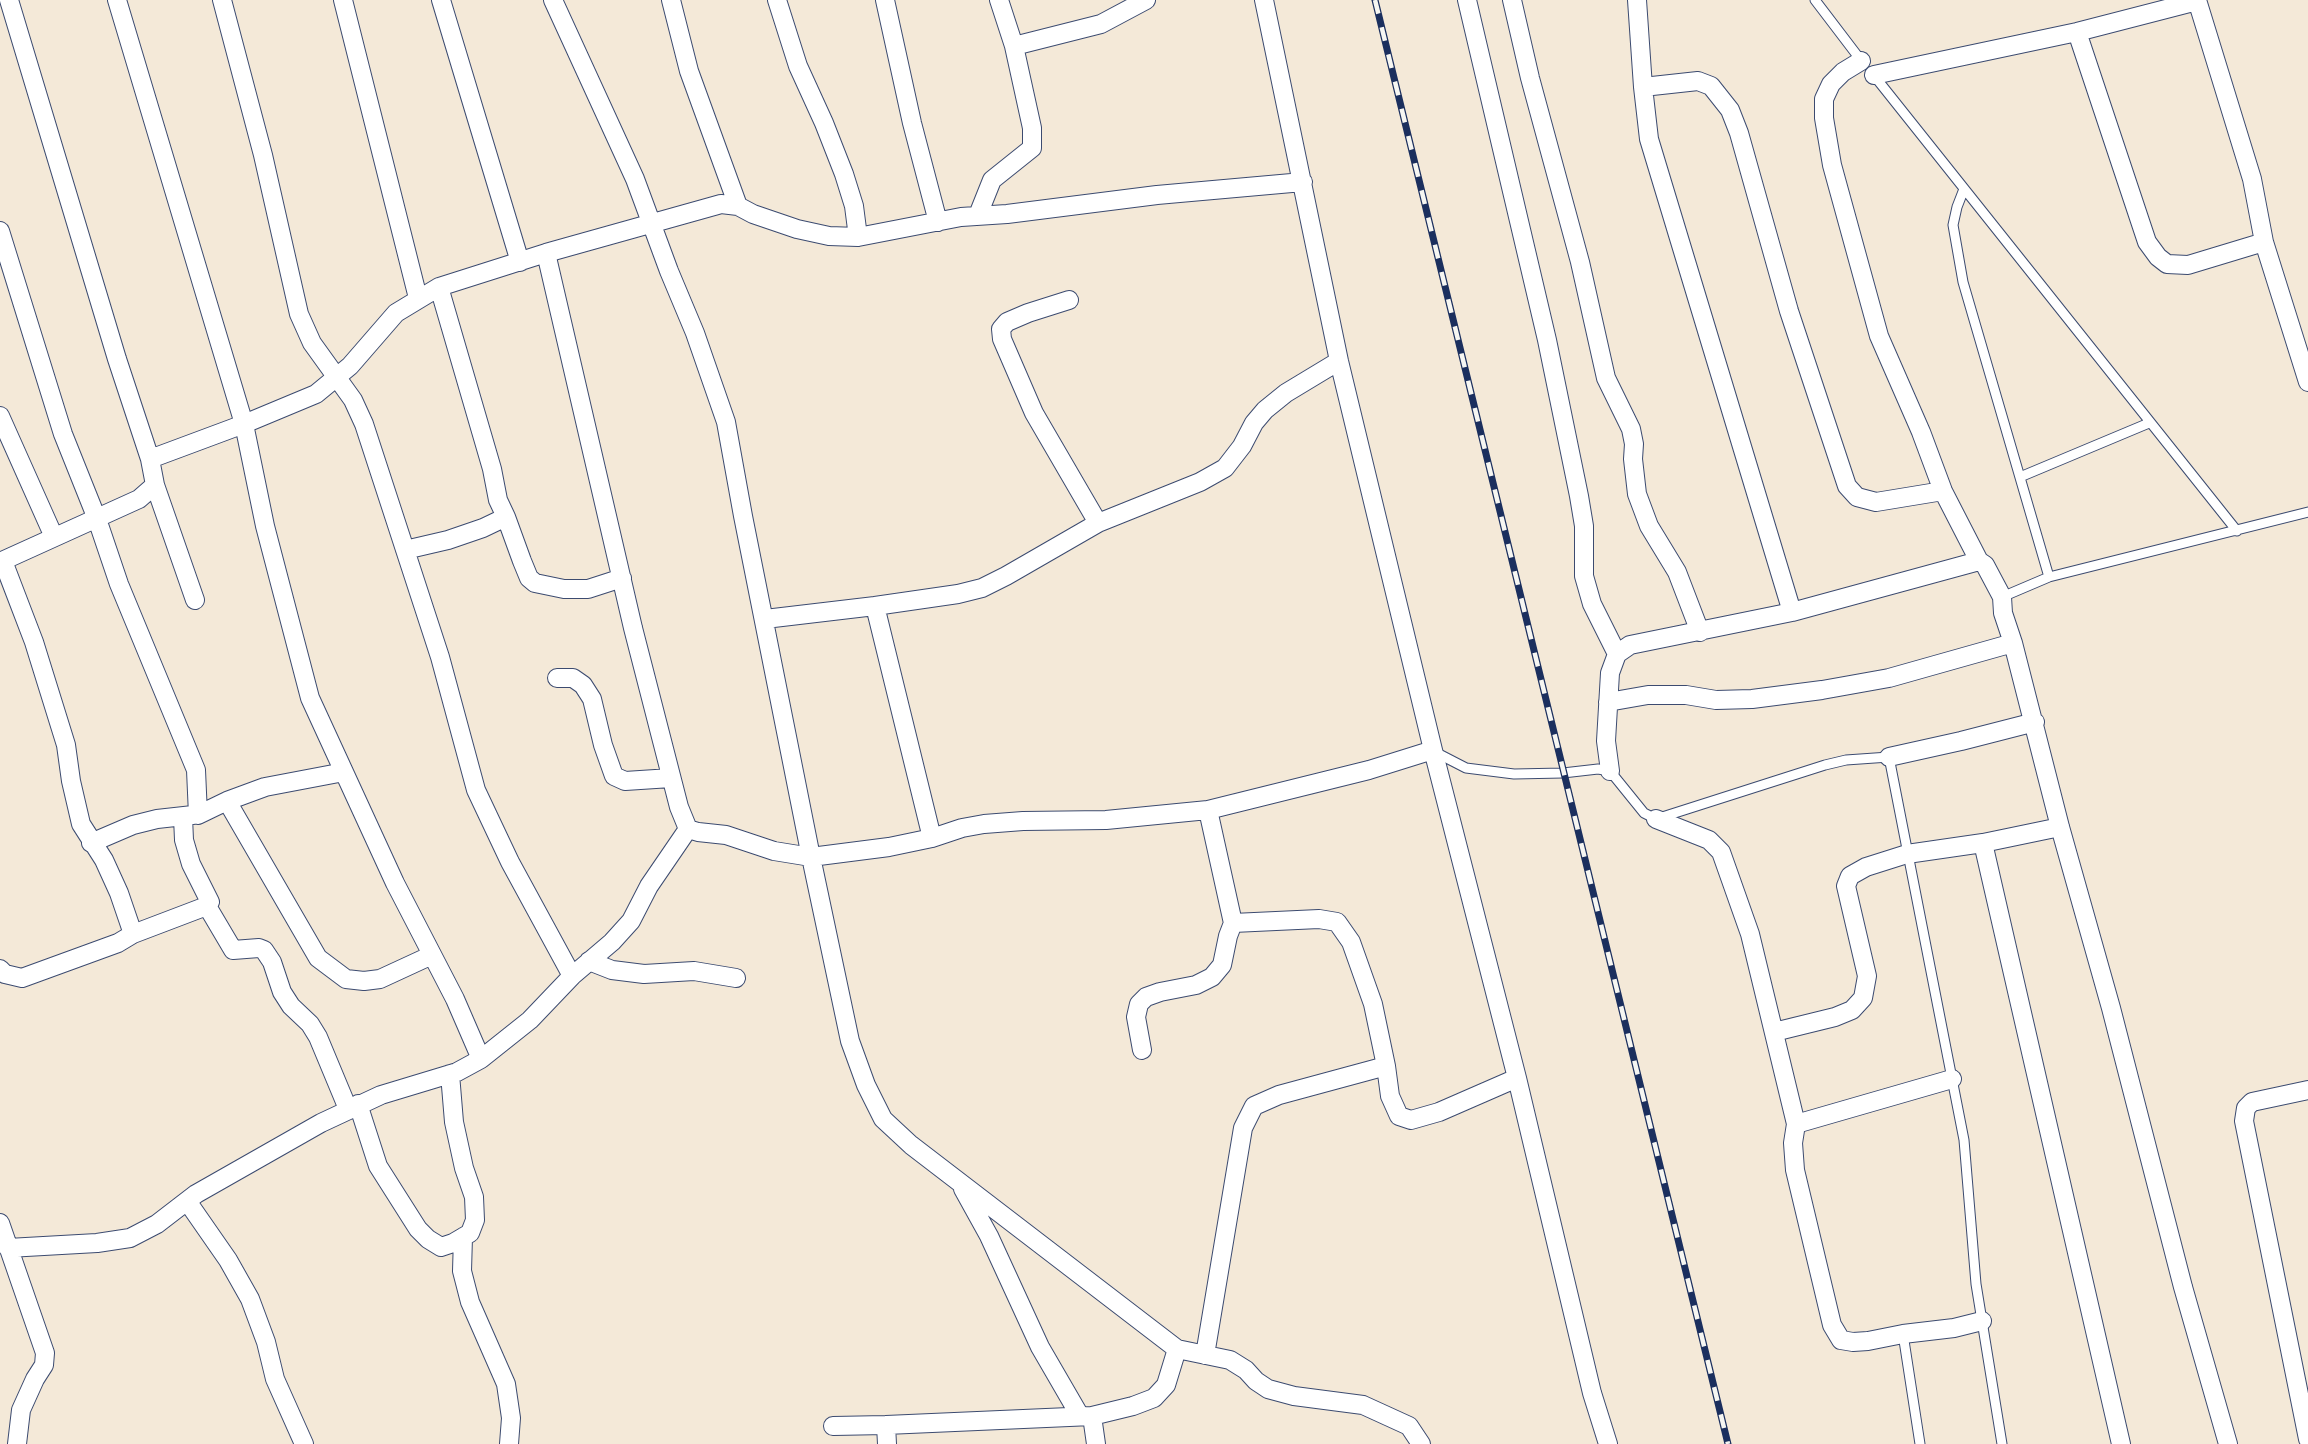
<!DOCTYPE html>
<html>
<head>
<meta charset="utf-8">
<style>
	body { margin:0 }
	canvas { display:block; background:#f4e9d8 }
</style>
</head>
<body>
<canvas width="2308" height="1444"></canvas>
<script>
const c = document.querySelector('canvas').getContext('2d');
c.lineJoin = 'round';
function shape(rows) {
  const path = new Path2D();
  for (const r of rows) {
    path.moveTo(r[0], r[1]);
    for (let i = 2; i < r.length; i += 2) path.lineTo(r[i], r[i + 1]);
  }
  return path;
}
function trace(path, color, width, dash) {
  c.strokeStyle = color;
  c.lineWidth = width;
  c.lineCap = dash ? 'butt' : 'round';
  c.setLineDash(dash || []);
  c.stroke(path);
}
const lane = shape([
	[1815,0,1863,63],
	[1872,73,2237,531],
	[1964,189,1957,207,1953,225,1963,282,2049,577],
	[2020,477,2149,423],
	[2002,597,2049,577,2308,512],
	[1433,751,1466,768,1514,774,1563,773,1598,769,1610,771,1644,813,1656,819,1825,765,1846,760,1889,757,1964,1140,1976,1284,2002,1444],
	[1903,1334,1920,1444]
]);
const street = shape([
	[9,0,117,359,150,459,155,485,195,600],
	[222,0,263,155,299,314,312,343,353,400,364,424,440,657,476,790,510,862,572,976],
	[343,0,418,298],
	[441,0,520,262],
	[553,0,635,179,669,271,695,333,726,422,743,516,811,857,850,1041,866,1085,883,1119,911,1145,1177,1349,1166,1385,1154,1398,1133,1406,1092,1416,886,1425,887,1444],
	[671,0,689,71,738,206],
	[777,0,798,66,824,123,844,174,854,206,858,237],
	[885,0,912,123,938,222],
	[1264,0,1339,361,1433,750,1517,1078,1592,1393,1608,1444],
	[1467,0,1547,340,1579,496,1584,526,1584,576,1592,604,1617,654],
	[1512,0,1530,78,1580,262,1606,378,1631,429,1634,444,1633,459,1637,494,1649,526,1677,572,1700,632],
	[1637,0,1643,87,1649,139,1792,612],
	[2197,0,2252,179,2264,242,2308,382],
	[2077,32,2147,242,2158,257,2167,264,2188,265,2264,242],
	[1014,46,1101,24,1146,0],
	[1861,61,1843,72,1831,84,1824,99,1824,118,1832,165,1879,336,1921,432,1943,491,1979,561],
	[1874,75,2077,32,2197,1],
	[1643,87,1698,81,1711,86,1730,110,1739,133,1789,311,1847,486,1857,497,1876,502,1943,491],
	[978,215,992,180,1032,148,1032,128,1014,46,999,0],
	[0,231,63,434,97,519,119,584,196,770,198,815,227,801,318,958,346,979,364,981,380,979,432,955],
	[546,253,633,628,679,807,688,829,698,832,726,835,774,851,811,857,889,847,932,838,962,828,984,824,1023,821,1106,820,1208,810],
	[1069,300,1028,313,1007,322,1001,329,1002,339,1034,413,1098,523],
	[0,416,54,537],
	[150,459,244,424,316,394,350,366,396,313,439,287,546,253,721,204,738,206,753,214,797,229,829,236,858,237,961,217,1007,214,1157,195,1303,182],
	[506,517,522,561,529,578,535,583,564,589,588,589,622,578],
	[405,550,448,540,483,528,506,517,498,500,492,469,439,287],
	[0,562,139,499,155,485],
	[875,606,958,594,982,588,1006,576,1098,523,1200,482,1225,468,1242,446,1254,423,1265,410,1286,393,1339,361],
	[765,619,875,606,932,838],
	[557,678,573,678,583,685,592,699,603,745,614,776,625,781,671,778],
	[1608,702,1648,695,1686,695,1716,700,1752,699,1822,690,1889,678,2013,643],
	[1889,757,1961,741,2035,722],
	[1610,771,1606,741,1610,673,1617,654,1630,645,1792,612,1979,561,1985,565,2002,597,2003,613,2013,643,2060,827,2111,1008,2183,1287,2228,1444],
	[227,801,265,787,344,772],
	[1656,819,1709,840,1721,852,1750,934,1796,1124,1952,1079],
	[91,843,133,825,157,819,193,815],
	[1983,843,2060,827],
	[207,906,233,950,259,948,264,950,272,962,282,992,291,1006,310,1024,318,1037,348,1109],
	[133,934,204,907,210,902,191,864,184,840,183,817],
	[589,961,612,970,644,974,694,971,736,978],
	[0,969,5,974,22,978,118,943,133,934,119,893,104,860,81,824,71,781,66,745,34,642,3,561],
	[1774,1032,1835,1017,1852,1010,1863,998,1867,976,1846,886,1850,876,1866,867,1907,854,1983,843,2121,1444],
	[1142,1050,1136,1017,1139,1004,1146,997,1160,992,1196,985,1212,977,1222,965,1228,936,1233,923],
	[481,1059,530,1020,572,976,612,942,631,921,649,886,688,829],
	[1386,1066,1373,1004,1351,942,1337,922,1319,919,1233,923,1208,810,1369,770,1433,750],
	[2308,1090,2252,1102,2246,1108,2244,1121,2308,1439],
	[358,1104,378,1166,418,1229,428,1239,441,1247,453,1243,470,1233,475,1220,474,1197,464,1168,454,1122,450,1074],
	[1796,1124,1793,1143,1795,1170,1832,1325,1841,1340,1853,1342,1868,1341,1903,1334,1954,1328,1982,1321],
	[963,1189,989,1236,1040,1347,1080,1416],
	[187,1201,228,1260,250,1299,266,1342,275,1379,304,1444],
	[0,1223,45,1353,44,1365,35,1379,21,1410,17,1444],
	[463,1237,462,1271,470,1302,506,1384,511,1418,509,1444],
	[8,1248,97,1243,130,1238,157,1224,196,1194,321,1123,381,1095,457,1072,481,1059,455,999,395,883,310,698,265,526,244,424,117,0],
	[1177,1349,1230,1360,1246,1370,1256,1381,1268,1389,1294,1396,1363,1405,1409,1426,1421,1444],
	[1205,1355,1243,1128,1254,1106,1279,1095,1386,1066,1390,1096,1399,1116,1411,1120,1439,1112,1517,1078],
	[1092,1416,1096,1444],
	[833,1426,886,1425]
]);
trace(lane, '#3c4b70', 11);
trace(street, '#3c4b70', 20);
trace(lane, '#fff', 9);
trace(street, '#fff', 18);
const rail = shape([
	[1375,0,1728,1444]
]);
trace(rail, '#1b2f5e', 7);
trace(rail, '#f6f6f2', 4.5, [14]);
</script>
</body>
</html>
